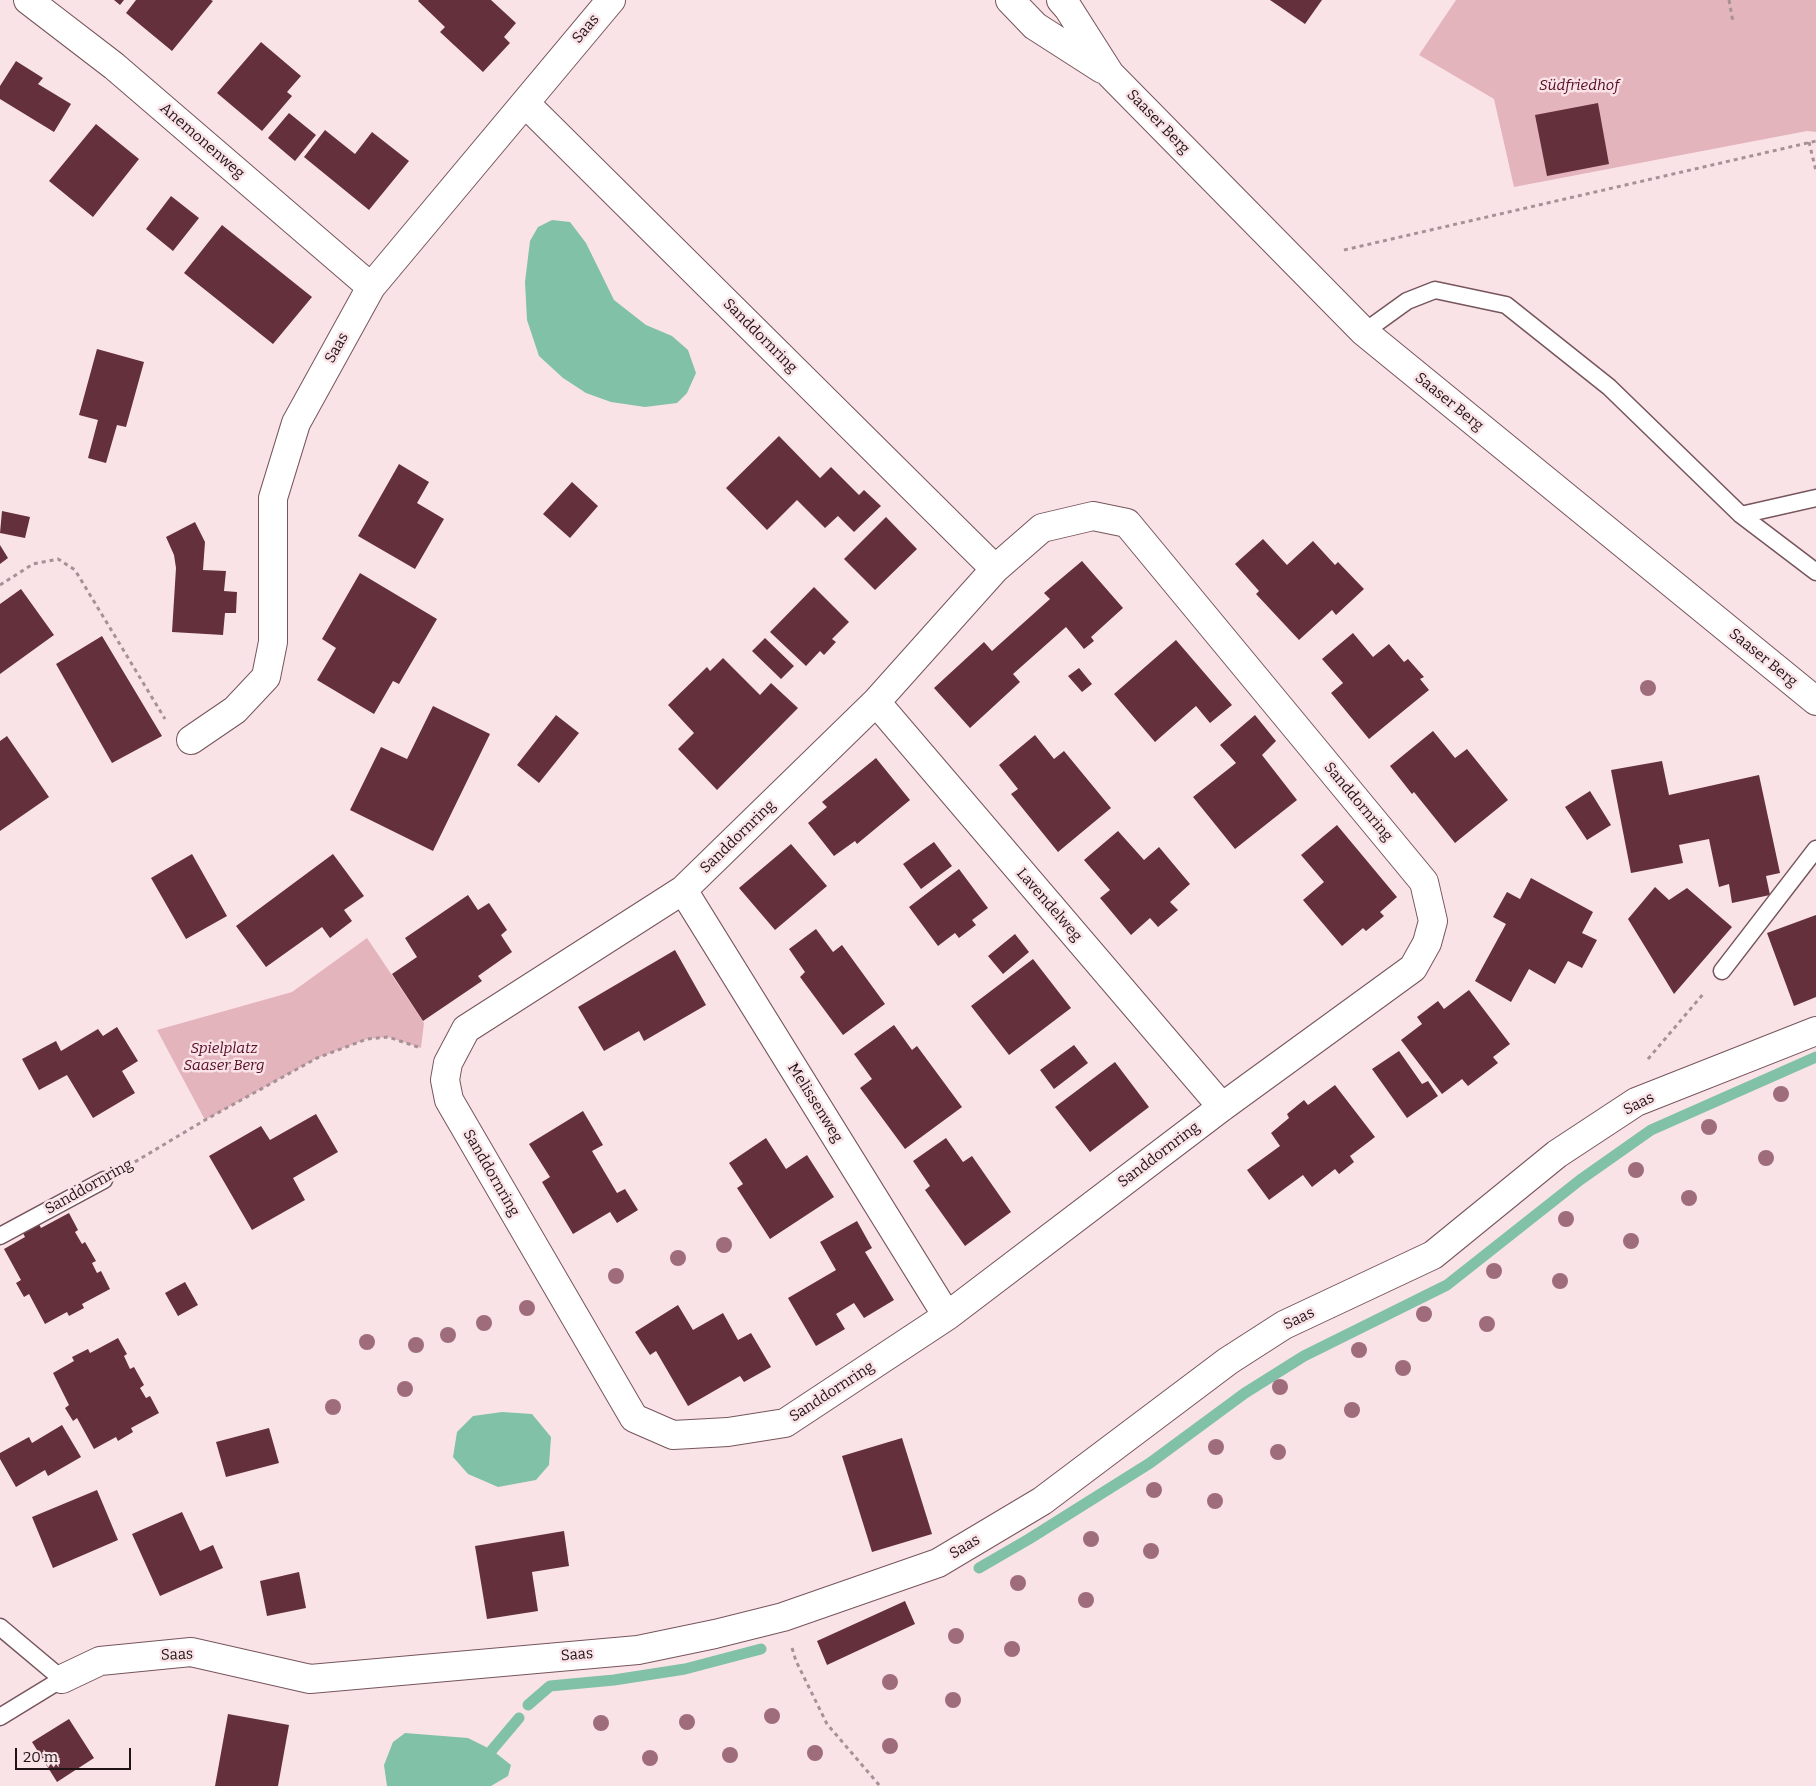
<!DOCTYPE html>
<html>
<head>
<meta charset="utf-8">
<style>
	body { margin:0 }
	#map { position:relative; width:1816px; height:1786px; overflow:hidden; background:#fae3e7; font-family:Bitter,serif }
	canvas { display:block }
	.scale { position:absolute; left:15px; top:1748px; width:116px; height:22px; box-sizing:border-box; border:2px solid #201316; border-top:0; padding-left:6px; font-size:15px; line-height:18px; white-space:nowrap; color:#201316; -webkit-text-stroke:4px #fae3e7; paint-order:stroke }
</style>
</head>
<body>
<div id="map">
<canvas width="1816" height="1786"></canvas>
<div class="scale">20 m</div>
</div>
<script>
const c = document.querySelector('canvas').getContext('2d');
c.lineJoin = 'round';
function fill(path, color) {
  c.fillStyle = color;
  c.fill(path, 'evenodd');
}
function shape(rows) {
  const path = new Path2D();
  for (const r of rows) {
    path.moveTo(r[0], r[1]);
    for (let i = 2; i < r.length; i += 2) path.lineTo(r[i], r[i + 1]);
  }
  return path;
}
function trace(path, color, width, dash) {
  c.strokeStyle = color;
  c.lineWidth = width;
  c.lineCap = dash ? 'butt' : 'round';
  c.setLineDash(dash || []);
  c.stroke(path);
}
function write(font, color, halo, rows, align = 'center') {
  c.font = font + ' Bitter,serif';
  c.lineWidth = 5;
  c.setLineDash([]);
  c.textBaseline = 'middle';
  c.strokeStyle = halo;
  c.fillStyle = color;
  for (const [text, x, y, turn = 0] of rows) {
    c.save();
    c.translate(x, y);
    c.rotate((+turn || 0) * Math.PI / 180);
    c.textAlign = isNaN(turn) ? turn : align;
    if (halo) c.strokeText(text, 0, 0);
    c.fillText(text, 0, 0);
    c.restore();
  }
}
fill(shape([
	[1456,0,1816,0,1816,132,1807,131,1514,187,1494,99,1419,55],
	[367,938,424,1023,421,1048,388,1037,367,1039,317,1058,205,1120,157,1030,292,992]
]), '#e4b4bd');
fill(shape([
	[552,220,570,222,586,243,614,300,646,325,672,336,688,350,696,373,687,393,677,403,645,407,611,402,586,393,563,378,539,356,527,320,525,282,530,241,538,227],
	[502,1412,532,1414,551,1437,549,1465,536,1480,498,1487,468,1474,453,1457,457,1432,473,1416],
	[405,1733,468,1738,492,1750,511,1765,508,1776,491,1786,387,1786,384,1765,393,1742]
]), '#80c1a8');
trace(shape([
	[979,1568,1029,1539,1150,1463,1245,1393,1304,1356,1447,1285,1580,1180,1651,1130,1816,1057],
	[528,1705,550,1686,614,1680,685,1669,761,1649],
	[492,1750,519,1718]
]), '#80c1a8', 11);
fill(shape([
	[114,0,124,0,120,5],
	[136,0,211,0,213,1,172,51,126,13],
	[419,0,491,0,516,23,504,37,510,43,483,72,440,32,445,27,418,1],
	[1270,0,1322,0,1305,24],
	[261,42,301,76,287,92,292,96,262,131,217,93],
	[16,61,43,78,38,84,71,104,54,132,0,99,0,86],
	[1598,103,1609,164,1547,176,1535,115],
	[289,113,316,135,295,161,268,138],
	[96,124,139,159,93,217,49,181],
	[325,130,355,154,372,132,409,161,369,210,304,157],
	[171,196,199,218,173,251,146,229],
	[222,225,312,297,273,344,184,273],
	[97,349,144,362,126,427,117,425,106,463,88,458,98,420,79,415],
	[779,436,820,478,831,467,859,495,864,490,881,506,854,532,838,516,825,528,797,500,767,530,726,488],
	[399,464,429,482,417,503,444,519,415,569,358,536],
	[572,482,598,506,570,538,543,514],
	[2,511,30,517,25,538,0,533],
	[886,517,917,549,875,590,844,559],
	[195,522,205,542,203,570,226,571,224,591,237,592,236,613,225,613,223,635,172,632,176,568,174,555,166,537],
	[1263,539,1287,565,1313,541,1335,565,1338,562,1364,589,1336,615,1332,610,1299,640,1256,594,1259,591,1235,564],
	[0,545,8,558,0,564],
	[1082,561,1123,608,1091,637,1094,641,1084,649,1066,627,1013,674,1020,682,970,728,934,688,984,642,992,651,1050,599,1044,593],
	[360,573,437,619,399,684,393,681,374,714,317,680,336,648,322,639],
	[814,587,849,622,832,639,836,642,824,655,820,651,806,666,770,632],
	[21,589,54,635,0,674,0,604],
	[1353,633,1373,657,1389,644,1404,662,1408,659,1424,677,1420,679,1429,690,1369,739,1331,693,1343,683,1322,659],
	[102,636,162,736,112,763,56,664],
	[765,638,794,666,781,679,752,651],
	[1176,640,1232,705,1210,723,1196,706,1155,742,1114,694],
	[723,658,760,695,771,683,798,708,717,790,678,749,694,733,668,705,707,667,710,671],
	[1079,668,1092,684,1082,692,1068,676],
	[433,706,490,734,433,851,350,810,381,747,407,759],
	[556,715,579,733,539,783,517,765],
	[1255,715,1276,741,1262,755,1297,800,1235,849,1193,797,1236,763,1220,745],
	[1433,731,1455,758,1467,749,1508,800,1455,843,1414,792,1412,794,1390,766],
	[1035,735,1054,759,1064,751,1111,808,1058,852,1011,794,1018,789,999,765],
	[7,736,49,797,0,831,0,741],
	[876,758,910,800,857,844,855,841,834,856,808,823,827,807,822,802],
	[1662,761,1669,795,1759,775,1780,873,1766,876,1770,895,1732,903,1729,884,1719,887,1709,839,1679,845,1683,863,1631,873,1611,770],
	[1590,791,1611,825,1587,840,1565,807],
	[1337,825,1397,897,1380,912,1384,916,1366,931,1363,928,1342,946,1303,900,1324,882,1301,855],
	[1118,831,1144,860,1159,847,1190,884,1170,902,1178,910,1158,927,1150,918,1131,935,1100,898,1110,890,1084,860],
	[934,842,952,866,921,889,903,864],
	[791,844,827,886,775,930,739,888],
	[192,854,227,916,186,939,151,878],
	[333,854,364,896,344,910,352,921,330,938,322,927,266,967,236,926],
	[959,869,988,908,972,920,976,925,959,938,955,933,938,946,909,907],
	[1531,878,1593,912,1582,933,1597,940,1582,968,1568,961,1555,984,1529,969,1511,1002,1475,981,1506,924,1493,917,1507,892,1520,899],
	[1655,887,1669,900,1687,888,1732,927,1674,994,1628,919],
	[468,895,478,910,489,903,507,930,501,935,512,952,478,976,482,981,423,1021,392,974,417,957,405,938],
	[1816,915,1816,997,1794,1006,1767,933],
	[816,929,833,952,842,945,885,1004,843,1035,800,977,805,972,789,949],
	[1015,934,1029,952,1003,974,988,956],
	[675,950,706,1005,644,1041,639,1031,604,1051,578,1007],
	[1033,959,1071,1008,1009,1055,971,1006],
	[1469,990,1510,1044,1493,1057,1498,1063,1468,1086,1462,1079,1442,1094,1401,1040,1422,1024,1417,1017,1438,1001,1444,1009],
	[894,1025,912,1050,917,1046,962,1107,905,1149,860,1088,872,1079,854,1054],
	[117,1027,138,1061,122,1071,135,1093,93,1118,67,1075,39,1090,22,1059,56,1041,61,1051,98,1029,103,1036],
	[1074,1045,1088,1063,1054,1089,1040,1070],
	[1399,1051,1422,1084,1428,1081,1438,1096,1407,1118,1372,1069],
	[1115,1062,1149,1107,1090,1152,1055,1107],
	[1335,1085,1375,1137,1350,1156,1354,1162,1339,1174,1335,1169,1312,1187,1303,1175,1269,1200,1247,1170,1280,1146,1271,1133,1289,1118,1287,1114,1304,1100,1308,1105],
	[583,1111,603,1145,592,1151,617,1193,625,1189,638,1210,617,1223,610,1212,573,1234,542,1182,550,1177,529,1144],
	[316,1114,338,1152,293,1178,305,1200,252,1230,209,1156,261,1126,270,1140],
	[766,1138,786,1169,807,1155,834,1197,770,1239,737,1188,743,1184,729,1163],
	[946,1138,963,1162,972,1156,1011,1212,965,1246,925,1190,930,1186,913,1161],
	[69,1213,78,1230,75,1232,82,1244,85,1242,96,1261,92,1263,97,1273,101,1271,110,1289,82,1304,84,1308,69,1316,67,1312,45,1324,29,1294,24,1297,16,1283,21,1280,4,1249,25,1237,23,1233,39,1224,41,1228],
	[857,1221,872,1248,865,1252,894,1300,864,1318,854,1303,836,1314,845,1329,816,1346,788,1298,836,1270,820,1242],
	[185,1282,198,1305,178,1316,165,1293],
	[678,1305,693,1330,723,1313,738,1340,751,1333,771,1367,744,1382,740,1376,688,1406,656,1351,650,1355,635,1332],
	[118,1338,127,1354,124,1356,130,1369,134,1367,144,1385,140,1388,146,1398,150,1396,159,1413,131,1428,133,1432,118,1441,116,1437,94,1449,77,1418,73,1421,65,1408,69,1405,53,1373,74,1361,72,1357,88,1349,90,1353],
	[62,1425,81,1457,48,1476,45,1470,16,1487,0,1459,0,1453,29,1437,32,1443],
	[269,1428,279,1463,226,1477,216,1442],
	[902,1438,932,1534,872,1552,842,1456],
	[97,1490,118,1540,53,1568,32,1517],
	[182,1512,200,1551,213,1545,223,1568,160,1596,132,1534],
	[564,1531,569,1566,532,1572,538,1611,487,1619,475,1546],
	[299,1572,306,1608,267,1616,260,1581],
	[905,1601,915,1624,827,1665,817,1641],
	[228,1714,289,1725,278,1786,215,1786],
	[69,1719,94,1758,57,1782,32,1742]
]), '#63303c');
const lane = shape([
	[1364,332,1407,301,1435,290,1506,305,1609,387,1741,515,1816,572],
	[1741,515,1816,498],
	[1722,971,1816,849],
	[0,1236,104,1180],
	[0,1627,62,1679,0,1717]
]);
const street = shape([
	[28,0,114,66,371,287],
	[525,103,995,569],
	[1093,516,1127,523,1424,882,1433,921,1427,943,1413,968,1222,1107,947,1316,785,1423,728,1432,673,1435,634,1418,449,1100,445,1080,448,1063,466,1029,683,890,876,702,995,569,1042,528,1093,516],
	[876,702,1222,1107],
	[191,740,235,710,266,677,273,642,273,498,296,423,371,287,611,0],
	[683,890,947,1316],
	[62,1679,100,1661,191,1652,310,1679,638,1650,715,1634,783,1617,938,1563,1042,1501,1228,1361,1284,1325,1433,1255,1557,1154,1636,1102,1816,1031]
]);
const secondary = shape([
	[1010,0,1035,26,1102,69],
	[1061,0,1068,8,1110,74,1364,332,1816,701]
]);
trace(lane, '#76555c', 19);
trace(street, '#76555c', 30);
trace(secondary, '#76555c', 30);
trace(shape([
	[1729,0,1733,22],
	[1809,142,1816,171],
	[1344,250,1816,141],
	[0,585,33,564,58,559,75,570,165,719],
	[1648,1059,1704,993],
	[128,1166,205,1120,317,1058,367,1039,388,1037,418,1047],
	[792,1648,796,1661,827,1724,880,1786]
]), '#a69296', 3, [4, 4]);
trace(lane, '#fff', 16);
trace(street, '#fff', 28);
trace(secondary, '#fff', 28);
c.fillStyle = '#9f6c7c';
for (const [x, y] of [
	[1648,688],
	[1781,1094],
	[1709,1127],
	[1766,1158],
	[1636,1170],
	[1689,1198],
	[1566,1219],
	[1631,1241],
	[724,1245],
	[678,1258],
	[1494,1271],
	[616,1276],
	[1560,1281],
	[527,1308],
	[1424,1314],
	[484,1323],
	[1487,1324],
	[448,1335],
	[367,1342],
	[416,1345],
	[1359,1350],
	[1403,1368],
	[1280,1387],
	[405,1389],
	[333,1407],
	[1352,1410],
	[1216,1447],
	[1278,1452],
	[1154,1490],
	[1215,1501],
	[1091,1539],
	[1151,1551],
	[1018,1583],
	[1086,1600],
	[956,1636],
	[1012,1649],
	[890,1682],
	[953,1700],
	[772,1716],
	[687,1722],
	[601,1723],
	[890,1746],
	[815,1753],
	[730,1755],
	[650,1758]
]) {
  c.beginPath();
  c.arc(x, y, 8, 0, 2 * Math.PI);
  c.fill();
}
write('15px', '#201316', '#fae3e7', [
	["Saas",586,29,-50],
	["Saaser Berg",1158,122,46],
	["Anemonenweg",202,141,41],
	["Sanddornring",760,336,45],
	["Saas",337,348,-61],
	["Saaser Berg",1449,402,39],
	["Saaser Berg",1763,658,39],
	["Sanddornring",1358,802,50],
	["Sanddornring",738,837,-44],
	["Lavendelweg",1049,905,49],
	["Melissenweg",815,1103,58],
	["Saas",1639,1104,-27],
	["Sanddornring",1159,1155,-37],
	["Sanddornring",491,1173,60],
	["Sanddornring",89,1187,-29],
	["Saas",1299,1319,-26],
	["Sanddornring",832,1392,-33],
	["Saas",965,1547,-31],
	["Saas",177,1655,-2],
	["Saas",577,1655,-5]
]);
write('italic 15px', '#540a25', '#fae3e7', [
	["Südfriedhof",1579,86],
	["Spielplatz",224,1049],
	["Saaser Berg",224,1066]
]);
</script>
</body>
</html>
